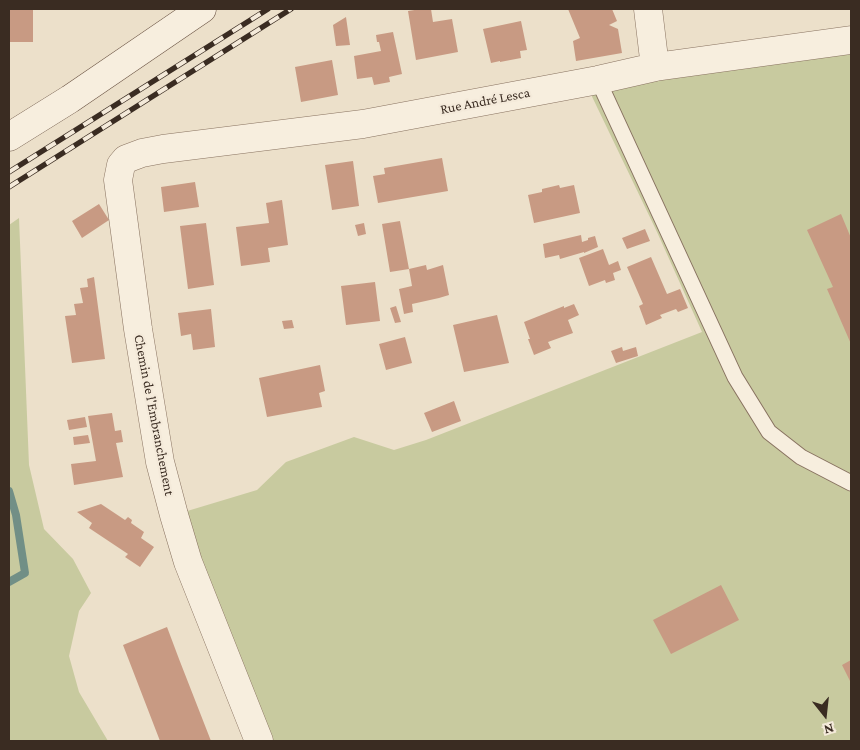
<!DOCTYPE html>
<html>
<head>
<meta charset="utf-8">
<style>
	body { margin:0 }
	#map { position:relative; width:860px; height:750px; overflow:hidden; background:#ece0ca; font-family:"Crimson Pro",serif }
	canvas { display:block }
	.frame { position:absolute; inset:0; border:10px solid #3a2c22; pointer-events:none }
	.north { position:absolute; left:800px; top:690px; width:50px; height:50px; -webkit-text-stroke:4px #f4eada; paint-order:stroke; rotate:164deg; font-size:14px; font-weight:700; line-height:20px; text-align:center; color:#3a2c22 }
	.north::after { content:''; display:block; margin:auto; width:18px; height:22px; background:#3a2c22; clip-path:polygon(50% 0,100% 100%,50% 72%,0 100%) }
</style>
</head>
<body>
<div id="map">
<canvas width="860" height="750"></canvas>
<div class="frame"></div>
<div class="north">N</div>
</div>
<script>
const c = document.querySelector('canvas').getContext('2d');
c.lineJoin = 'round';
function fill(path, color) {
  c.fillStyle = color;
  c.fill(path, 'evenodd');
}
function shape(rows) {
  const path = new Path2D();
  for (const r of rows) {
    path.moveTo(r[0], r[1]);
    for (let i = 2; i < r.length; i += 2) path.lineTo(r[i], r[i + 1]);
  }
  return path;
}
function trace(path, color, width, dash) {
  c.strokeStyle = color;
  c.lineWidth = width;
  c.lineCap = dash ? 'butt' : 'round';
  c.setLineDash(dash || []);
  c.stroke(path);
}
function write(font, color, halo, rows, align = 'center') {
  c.font = font + ' "Crimson Pro",serif';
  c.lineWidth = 4.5;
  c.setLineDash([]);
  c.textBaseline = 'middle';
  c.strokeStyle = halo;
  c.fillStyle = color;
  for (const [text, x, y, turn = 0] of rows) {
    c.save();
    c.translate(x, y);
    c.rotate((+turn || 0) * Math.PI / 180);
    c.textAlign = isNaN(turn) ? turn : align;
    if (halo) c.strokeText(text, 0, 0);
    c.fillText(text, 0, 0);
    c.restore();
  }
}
fill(shape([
	[851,40,851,741,259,741,174,515,257,490,286,462,354,437,394,450,426,440,702,332,657,232,585,82],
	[19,218,29,465,44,529,73,559,91,593,79,611,69,656,79,692,108,741,9,741,9,225]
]), '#c8ca9f');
trace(shape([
	[9,491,16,515,25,573,9,582]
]), '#718f86', 8);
fill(shape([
	[9,9,33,9,33,42,9,42],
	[421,9,431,9,433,22,452,19,458,52,416,60,408,11],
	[568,9,612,9,617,21,609,25,618,29,622,53,576,61,573,41,580,38],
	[346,17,350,45,336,46,333,25],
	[521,21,527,50,520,51,521,58,500,62,500,61,491,63,483,29],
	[393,32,402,74,389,77,390,82,374,85,372,77,357,79,354,56,381,51,379,42,377,42,376,35],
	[332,60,338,95,301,102,295,67],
	[442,158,448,191,378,203,373,176,385,174,384,168],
	[353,161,359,206,332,210,325,165],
	[195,182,199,207,164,212,161,187],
	[559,185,560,188,574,185,580,213,534,223,528,195,542,192,542,189],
	[282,200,288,245,268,248,270,262,241,266,236,227,269,223,266,203],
	[99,204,109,220,82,238,72,221],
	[841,214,851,238,851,344,827,289,833,287,807,230],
	[400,221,409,269,390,272,382,224],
	[206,223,214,285,188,289,180,226],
	[364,223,366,234,358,236,355,225],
	[645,229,650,241,627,249,622,238],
	[581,235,582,242,588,240,588,238,595,236,598,247,584,253,584,252,560,259,559,255,545,258,543,244],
	[603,249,609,265,618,261,621,270,613,273,615,280,606,283,605,280,589,286,579,258],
	[651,257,667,294,680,289,688,308,678,312,676,309,660,315,662,318,646,325,639,306,643,304,627,267],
	[426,265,427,270,443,265,449,295,439,298,412,304,413,312,404,314,399,289,412,286,409,269],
	[94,277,105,359,72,363,65,316,76,315,74,304,83,303,80,288,88,287,87,279],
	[375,282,380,321,346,325,341,286],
	[574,304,579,315,568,320,573,333,548,342,551,348,534,355,528,339,530,339,524,322,564,306,564,308],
	[396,306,401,322,395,323,390,308],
	[211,309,215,347,193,350,191,334,181,336,178,313],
	[497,315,509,363,464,372,453,325],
	[292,320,294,328,284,329,282,321],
	[405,337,412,363,386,370,379,344],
	[622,347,623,351,636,347,638,356,616,363,611,351],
	[320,365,325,391,319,393,322,407,267,417,259,378],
	[454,401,461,421,432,432,424,413],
	[112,413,115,431,121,430,123,442,116,443,123,477,74,485,71,464,96,461,88,416],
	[85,417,87,427,69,430,67,420],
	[88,435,90,443,74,445,73,437],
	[101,504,125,520,128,517,132,520,131,523,144,532,141,538,154,547,140,567,125,557,128,554,89,528,92,523,77,512],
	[721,585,739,620,671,654,653,620],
	[167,627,179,659,211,741,160,741,123,645],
	[851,660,851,683,842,665]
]), '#c89a83');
const lane = shape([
	[598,80,735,377,769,432,801,457,851,483]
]);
const street = shape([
	[648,9,655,67],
	[259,741,188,562,174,515,160,462,138,329,118,180,121,165,126,159,142,153,163,149,363,124,598,80,655,67,851,40]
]);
const secondary = shape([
	[9,137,70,99,202,9]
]);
trace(lane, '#887260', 17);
trace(street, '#887260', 29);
trace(secondary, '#6a5343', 29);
trace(lane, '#f7eede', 15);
trace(street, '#f7eede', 28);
trace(secondary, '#f7eede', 28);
const rail = shape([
	[9,172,268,9],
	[9,187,291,9]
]);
trace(rail, '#3a2c22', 5.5);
trace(rail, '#f4eada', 4, [11]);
write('14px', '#3a2c22', '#f4eada', [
	["Rue André Lesca",485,101,-11],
	["Chemin de l'Embranchement",154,415,79]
]);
</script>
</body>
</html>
